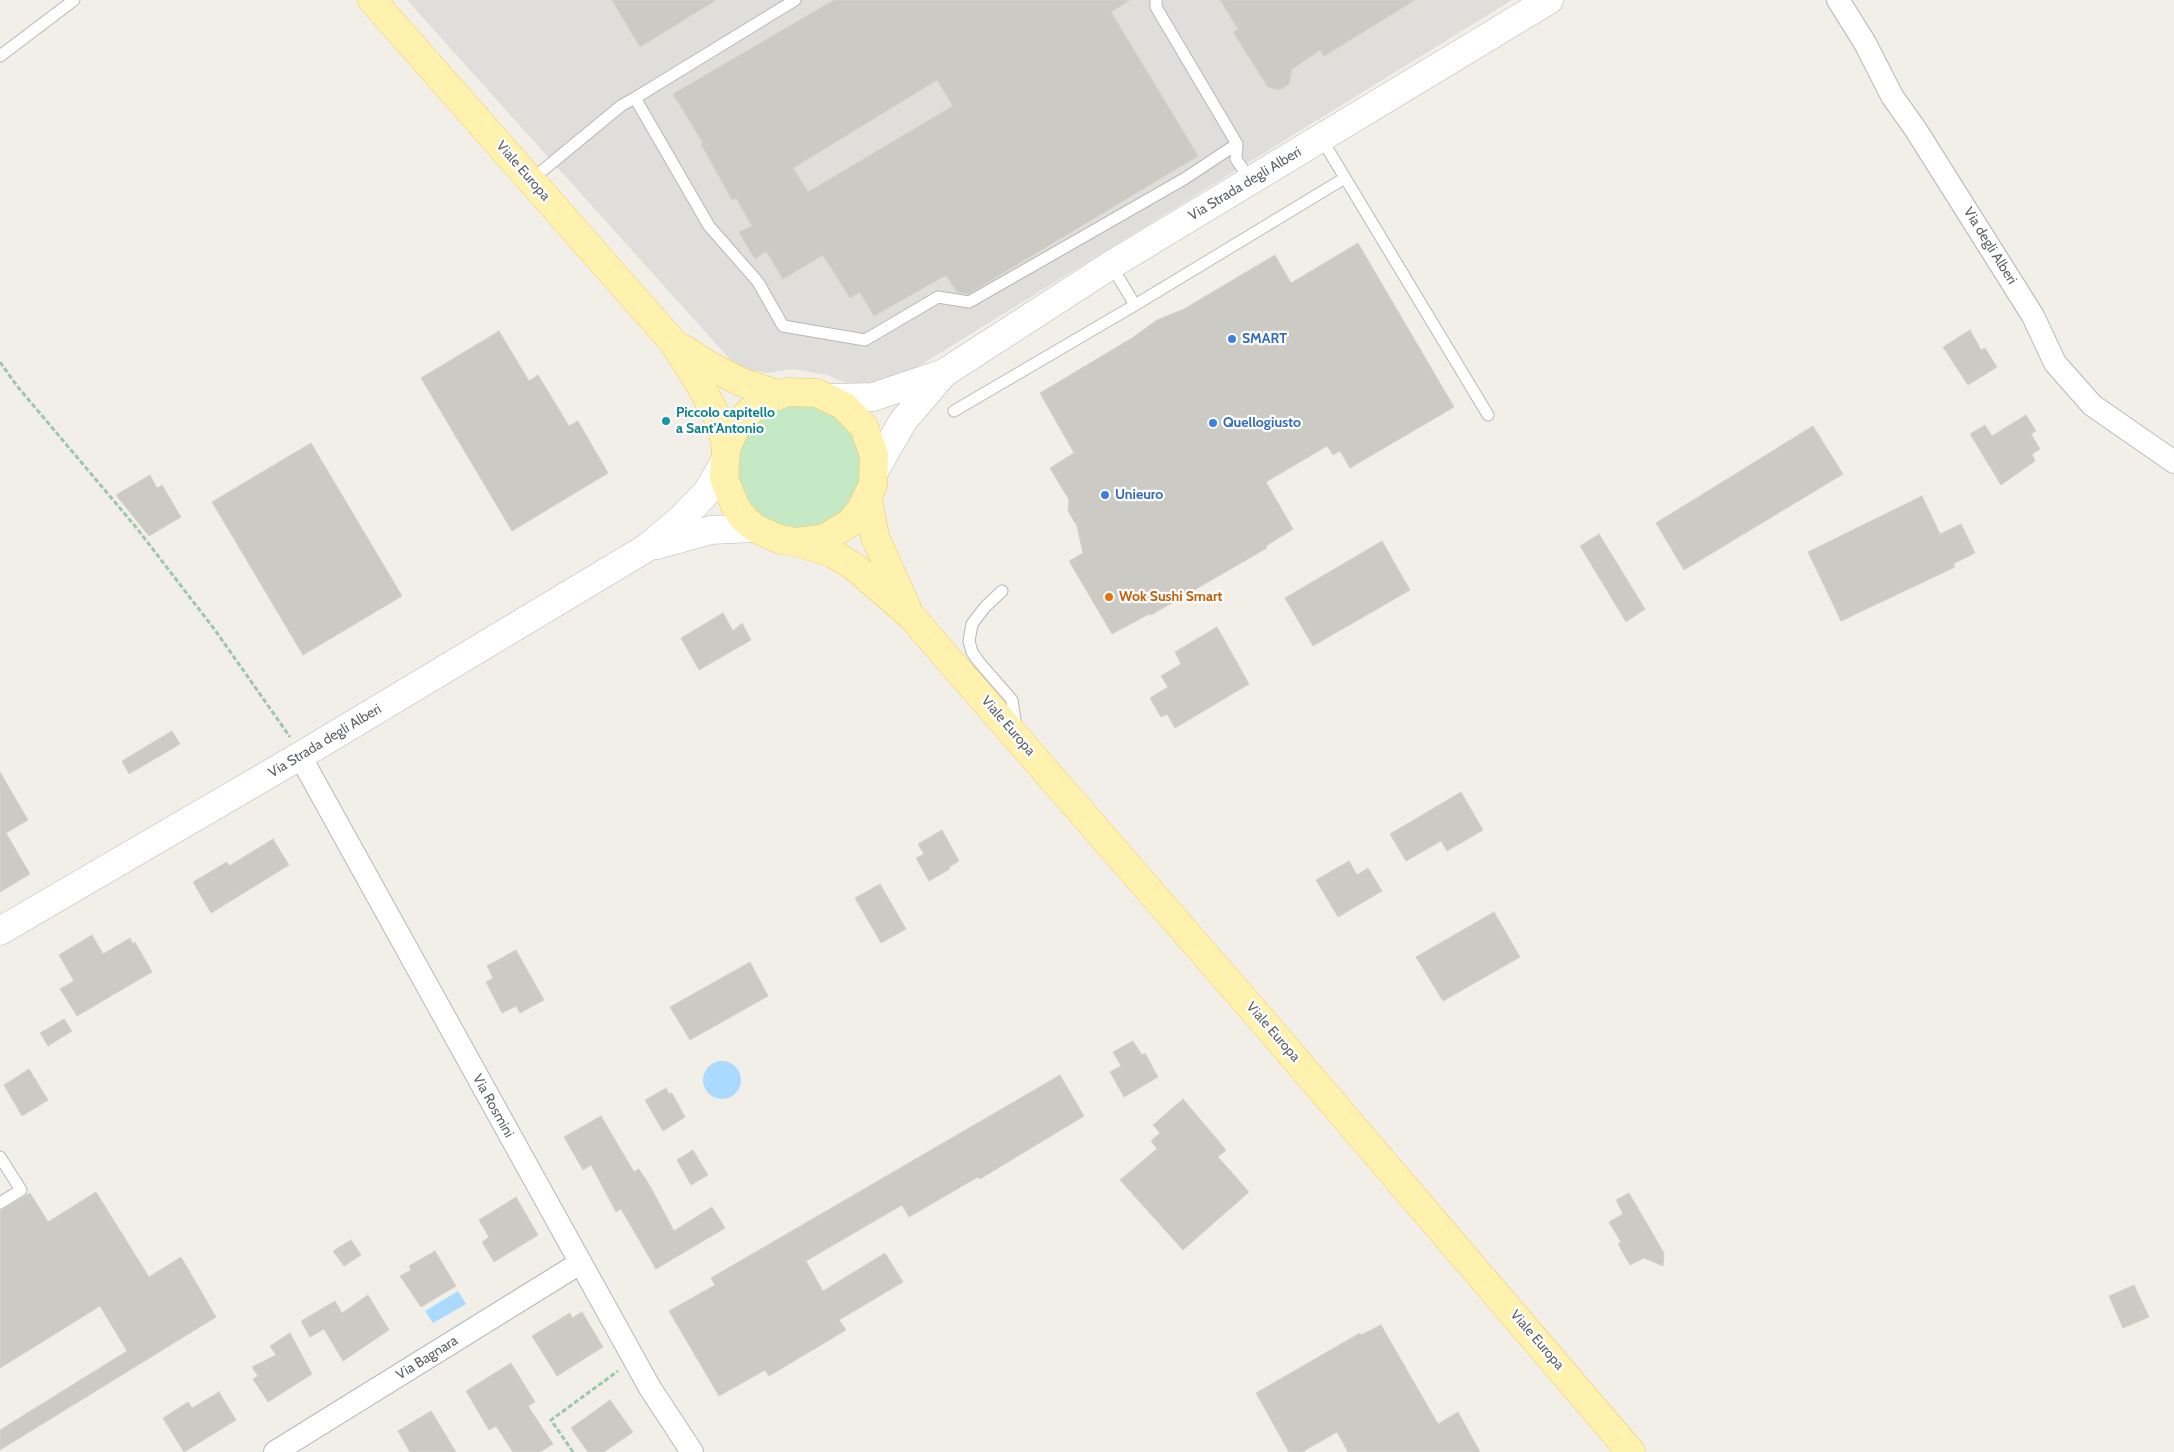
<!DOCTYPE html>
<html>
<head>
<meta charset="utf-8">
<style>
	body { margin:0 }
	canvas { display:block; background:#f1efe8 }
</style>
</head>
<body>
<canvas width="2174" height="1452"></canvas>
<script>
const c = document.querySelector('canvas').getContext('2d');
c.lineJoin = 'round';
function fill(path, color) {
  c.fillStyle = color;
  c.fill(path, 'evenodd');
}
function shape(rows) {
  const path = new Path2D();
  for (const r of rows) {
    if (r.length === 3) {
      path.moveTo(r[0] + r[2], r[1]);
      path.arc(r[0], r[1], r[2], 0, 2 * Math.PI);
      continue;
    }
    path.moveTo(r[0], r[1]);
    for (let i = 2; i < r.length; i += 2) path.lineTo(r[i], r[i + 1]);
  }
  return path;
}
function trace(path, color, width, dash) {
  c.strokeStyle = color;
  c.lineWidth = width;
  c.lineCap = dash ? 'butt' : 'round';
  c.setLineDash(dash || []);
  c.stroke(path);
}
function write(font, color, halo, rows, align = 'center') {
  c.font = font + ' Cabin,sans-serif';
  c.lineWidth = 4.5;
  c.setLineDash([]);
  c.textBaseline = 'middle';
  c.strokeStyle = halo;
  c.fillStyle = color;
  for (const [text, x, y, turn = 0] of rows) {
    c.save();
    c.translate(x, y);
    c.rotate((+turn || 0) * Math.PI / 180);
    c.textAlign = isNaN(turn) ? turn : align;
    if (halo) c.strokeText(text, 0, 0);
    c.fillText(text, 0, 0);
    c.restore();
  }
}
fill(shape([
	[407,0,1512,0,901,377,873,386,849,384,827,375,793,369,767,373,749,370,735,365]
]), '#e0deda');
fill(shape([
	[800,466,62]
]), '#c5e8c5');
fill(shape([
	[722,1080,19],
	[458,1291,466,1304,433,1323,425,1311]
]), '#aadaff');
const building = shape([
	[612,0,716,0,640,47,612,0],
	[834,0,1130,0,1111,12,1198,156,968,294,957,292,946,275,874,316,860,292,850,298,823,255,783,279,766,251,755,259,739,232,752,226,736,198,732,200,701,144,703,143,673,94,834,0],
	[937,80,953,106,808,192,793,168,937,80],
	[1220,0,1415,0,1324,56,1320,50,1292,69,1289,84,1279,90,1268,87,1233,32,1238,29,1220,0],
	[1358,243,1454,407,1350,468,1340,451,1333,455,1327,446,1266,482,1293,529,1266,546,1267,548,1151,615,1149,614,1112,634,1069,561,1083,553,1077,526,1068,511,1069,500,1050,468,1074,453,1040,393,1132,338,1157,320,1184,309,1275,255,1291,283,1358,243],
	[1970,330,1981,350,1985,348,1997,367,1968,385,1943,347,1970,330],
	[499,331,529,381,538,375,569,426,578,421,608,473,512,531,421,378,499,331],
	[2026,415,2036,431,2031,434,2040,449,2032,454,2035,461,2001,485,1970,434,1985,425,1992,436,2026,415],
	[1813,426,1843,474,1684,570,1656,523,1813,426],
	[311,443,402,596,303,655,212,502,311,443],
	[150,475,157,488,162,485,181,517,149,536,116,495,150,475],
	[1922,496,1940,534,1961,524,1975,553,1953,564,1955,567,1841,621,1808,552,1922,496],
	[1599,534,1645,609,1626,622,1580,546,1599,534],
	[1382,541,1410,590,1313,646,1285,598,1382,541],
	[723,613,733,631,742,623,751,640,699,670,681,638,723,613],
	[1217,627,1249,684,1175,728,1167,714,1161,717,1150,698,1168,687,1161,676,1181,664,1175,652,1217,627],
	[172,731,180,744,129,774,122,761,172,731],
	[0,772,28,820,6,833,30,874,0,892,0,772],
	[1461,792,1483,830,1447,851,1441,841,1406,861,1390,834,1461,792],
	[942,830,959,861,949,867,950,869,929,881,916,858,924,854,918,844,942,830],
	[273,839,289,865,211,913,193,882,227,862,229,866,273,839],
	[1349,861,1357,875,1368,868,1382,891,1338,917,1316,880,1349,861],
	[880,884,906,929,881,943,855,898,880,884],
	[1494,912,1520,957,1443,1001,1416,957,1494,912],
	[92,935,103,954,130,938,133,944,135,942,152,972,77,1016,60,989,74,981,59,955,92,935],
	[516,950,544,1000,520,1013,516,1006,502,1013,486,982,493,978,487,966,516,950],
	[750,962,768,996,690,1040,670,1007,750,962],
	[64,1019,72,1031,48,1046,40,1033,64,1019],
	[1133,1041,1142,1055,1145,1053,1158,1077,1124,1097,1110,1072,1121,1066,1113,1052,1133,1041],
	[29,1069,48,1100,22,1116,4,1085,29,1069],
	[1060,1075,1084,1116,980,1179,978,1177,909,1217,902,1205,806,1261,823,1291,885,1253,903,1282,839,1320,846,1330,769,1376,765,1370,719,1396,669,1311,715,1285,711,1278,1060,1075],
	[666,1088,669,1094,672,1093,685,1117,663,1131,645,1100,666,1088],
	[1183,1099,1226,1150,1218,1157,1249,1192,1183,1250,1120,1180,1157,1149,1151,1141,1160,1133,1153,1125,1183,1099],
	[601,1116,634,1172,639,1169,650,1186,674,1231,712,1207,725,1228,656,1269,621,1209,616,1212,591,1165,583,1170,564,1137,601,1116],
	[693,1150,708,1175,691,1185,677,1160,693,1150],
	[96,1192,149,1277,181,1257,216,1317,0,1450,0,1430,127,1351,100,1306,0,1368,0,1211,30,1193,48,1222,96,1192],
	[1629,1193,1664,1253,1663,1266,1644,1258,1630,1265,1618,1244,1621,1242,1609,1222,1623,1214,1616,1200,1629,1193],
	[516,1197,538,1235,494,1262,482,1242,489,1237,479,1220,516,1197],
	[351,1240,361,1255,344,1266,333,1251,351,1240],
	[435,1251,456,1286,421,1307,400,1276,411,1270,409,1266,435,1251],
	[2134,1285,2149,1317,2123,1328,2109,1296,2134,1285],
	[368,1295,389,1330,343,1361,324,1329,310,1337,301,1321,335,1301,342,1313,368,1295],
	[582,1312,603,1347,557,1376,532,1336,570,1313,572,1318,582,1312],
	[1381,1325,1438,1424,1458,1412,1480,1452,1348,1452,1337,1432,1302,1452,1289,1452,1256,1393,1360,1333,1361,1335,1381,1325],
	[290,1333,312,1374,268,1402,253,1379,258,1376,252,1367,276,1355,270,1346,290,1333],
	[511,1363,535,1402,528,1406,553,1444,540,1452,513,1452,496,1426,489,1430,466,1391,511,1363],
	[219,1392,236,1420,184,1452,163,1418,188,1402,192,1408,219,1392],
	[610,1400,633,1432,604,1452,588,1452,571,1428,610,1400],
	[431,1411,456,1452,410,1452,398,1431,431,1411]
]);
fill(building, '#cccac5');
trace(building, '#d6d1c6', 1);
const service = shape([
	[795,0,635,98,709,226,758,282,783,326,865,340,938,297,969,302,1184,179,1237,144],
	[1156,0,1156,7,1237,144,1236,159,1250,180],
	[0,56,74,0],
	[1321,138,1488,415],
	[531,180,622,105,635,98],
	[1111,265,1135,305],
	[954,411,1135,305,1345,178],
	[1002,591,985,607,972,624,969,641,972,652,979,662,1012,700,1016,727],
	[0,1157,21,1190,0,1203]
]);
const minor = shape([
	[1838,0,1865,43,1892,96,1916,130,2033,316,2055,363,2092,405,2174,462],
	[300,756,650,1388,692,1452],
	[275,1452,580,1263]
]);
const secondary = shape([
	[831,398,873,397,944,373,1111,265,1549,0],
	[875,470,903,421,943,374],
	[657,545,711,530,755,528],
	[0,931,300,756,648,547,681,519,707,492,724,463]
]);
const primary = shape([
	[372,0,673,342,699,383,721,424,726,449,724,478,735,506,743,518,755,528,781,540,796,542,825,538,850,523,860,511,873,485,874,455,864,427,844,406,817,393,787,392,760,402,738,422,726,449],
	[682,348,710,366,741,382,777,394],
	[868,499,875,537,907,608],
	[796,542,832,553,856,568,911,616,1261,1019,1631,1452]
]);
trace(service, '#b5b8bc', 13);
trace(minor, '#b5b8bc', 24);
trace(secondary, '#b6babf', 29);
trace(primary, '#f2c960', 29);
trace(shape([
	[0,362,17,386,135,526,215,630,290,737],
	[573,1452,551,1420,618,1371]
]), '#9cc7a9', 3, [5, 2.5]);
trace(service, '#fff', 11);
trace(minor, '#fff', 22);
trace(secondary, '#fff', 28);
trace(primary, '#fff2af', 28);
for (const [x, y, r, color] of [
	[1232,339,5,"#3f7fe0"],
	[666,421,5,"#0f9aa8"],
	[1213,423,5,"#3f7fe0"],
	[1105,495,5,"#3f7fe0"],
	[1109,597,5,"#e8710a"]
]) {
  const dot = new Path2D();
  dot.arc(x, y, r, 0, 2 * Math.PI);
  c.fillStyle = color;
  c.fill(dot);
  trace(dot, '#fff', 2);
}
write('14px', '#5f6368', '#fff', [
	["Viale Europa",523,171,49],
	["Via Strada degli Alberi",1245,184,-31],
	["Via degli Alberi",1990,246,58],
	["Viale Europa",1008,726,49],
	["Via Strada degli Alberi",325,741,-31],
	["Viale Europa",1273,1032,49],
	["Via Rosmini",493,1106,61],
	["Viale Europa",1537,1340,49],
	["Via Bagnara",427,1358,-32]
]);
write('bold 14px', '#366cbe', '#fff', [
	["SMART",1242,339],
	["Quellogiusto",1223,423],
	["Unieuro",1115,495]
], 'left');
write('bold 14px', '#0d838f', '#fff', [
	["Piccolo capitello",676,413],
	["a Sant'Antonio",676,429]
], 'left');
write('bold 14px', '#c56008', '#fff', [
	["Wok Sushi Smart",1119,597]
], 'left');
</script>
</body>
</html>
